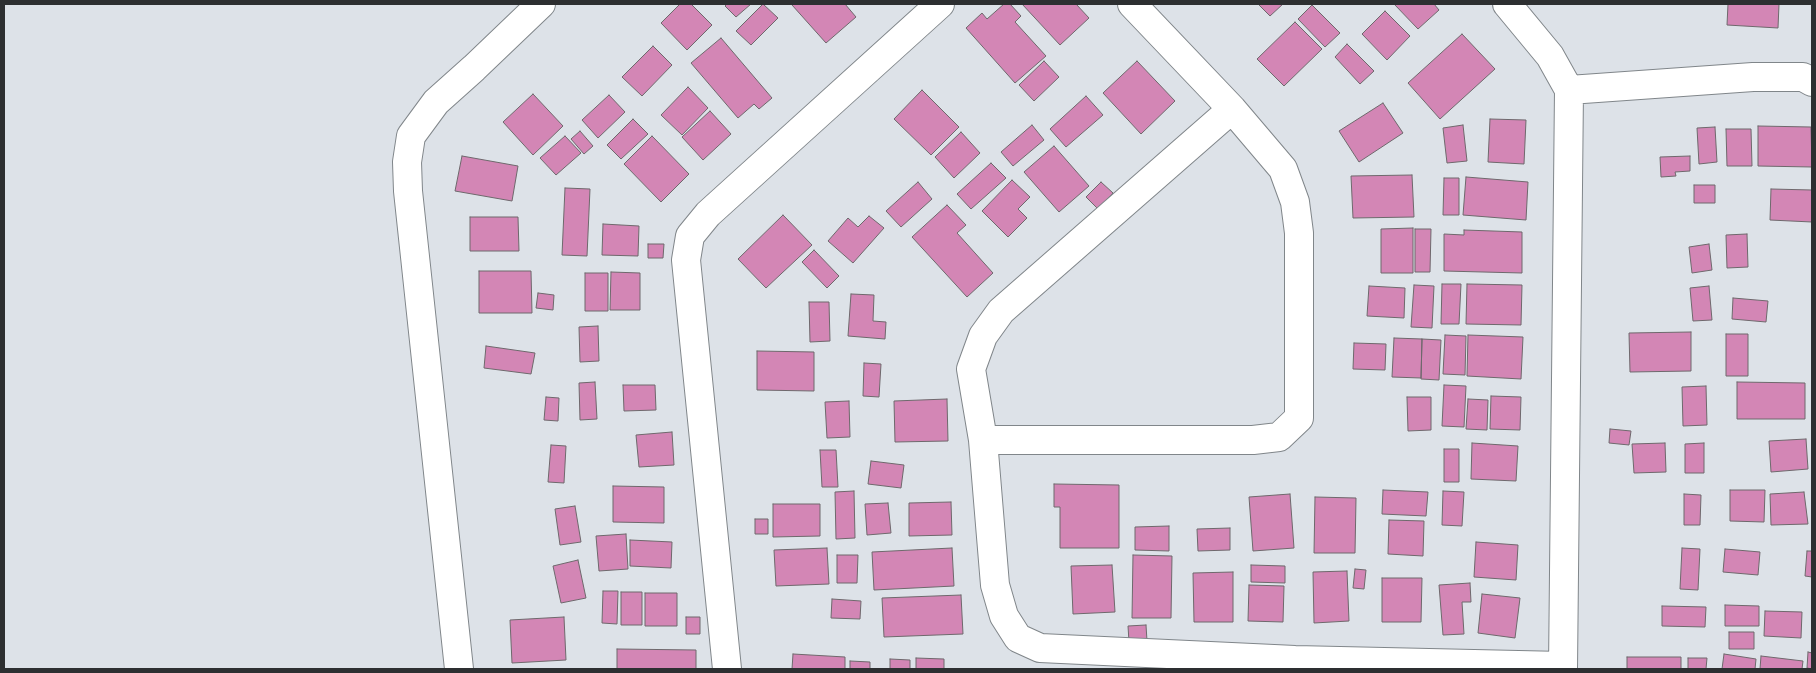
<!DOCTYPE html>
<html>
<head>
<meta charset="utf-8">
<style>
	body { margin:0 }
	#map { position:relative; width:1816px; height:673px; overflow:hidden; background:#dde2e8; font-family:Lato,sans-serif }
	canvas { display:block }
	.frame { position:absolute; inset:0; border:5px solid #2d2f31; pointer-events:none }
</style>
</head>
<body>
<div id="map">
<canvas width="1816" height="673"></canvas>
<div class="frame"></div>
</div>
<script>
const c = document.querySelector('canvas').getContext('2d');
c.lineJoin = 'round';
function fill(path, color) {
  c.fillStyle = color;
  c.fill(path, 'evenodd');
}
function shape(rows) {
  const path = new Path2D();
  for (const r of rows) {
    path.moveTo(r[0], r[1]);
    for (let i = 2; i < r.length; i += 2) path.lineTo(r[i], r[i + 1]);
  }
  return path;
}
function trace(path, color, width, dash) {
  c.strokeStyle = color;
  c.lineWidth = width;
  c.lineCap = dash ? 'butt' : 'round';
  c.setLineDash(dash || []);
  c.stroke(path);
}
const building = shape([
	[680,4,691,4,712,25,687,50,661,23,680,4],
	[727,4,751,4,736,17,725,6,727,4],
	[763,4,778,18,751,45,736,31,763,4],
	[793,4,845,4,856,17,826,43,792,5,793,4],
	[1004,4,1010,4,1021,16,1015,22,1046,56,1015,83,966,28,982,13,987,19,1004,4],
	[1022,4,1076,4,1089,18,1060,45,1022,4],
	[1258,4,1283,4,1270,16,1258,4],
	[1394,4,1434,4,1439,10,1418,29,1394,4],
	[1728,4,1779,4,1778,28,1727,25,1728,4],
	[1312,5,1340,33,1325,47,1298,19,1312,5],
	[1385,11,1410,36,1387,60,1362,34,1385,11],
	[1295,22,1322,49,1284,86,1257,59,1295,22],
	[1462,34,1495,69,1440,119,1408,83,1462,34],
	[721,38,772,98,759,109,754,104,738,118,691,63,721,38],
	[1347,44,1374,71,1360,84,1335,57,1347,44],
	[653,46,672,65,642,96,622,77,653,46],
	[1044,61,1059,77,1034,101,1019,85,1044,61],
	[1137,61,1175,101,1141,134,1103,93,1137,61],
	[688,87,708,108,682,135,661,115,688,87],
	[922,90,959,127,931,155,894,119,922,90],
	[533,94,563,126,533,155,503,122,533,94],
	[609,95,625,112,598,138,582,120,609,95],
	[1086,96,1103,115,1066,147,1050,129,1086,96],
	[1383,103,1403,133,1359,162,1339,131,1383,103],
	[710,111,731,134,703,160,682,137,710,111],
	[633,119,648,134,621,159,607,145,633,119],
	[1490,119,1526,120,1524,164,1488,162,1490,119],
	[1032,125,1044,140,1013,166,1001,152,1032,125],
	[1463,125,1467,161,1447,163,1443,128,1463,125],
	[1758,126,1811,127,1812,167,1758,166,1758,126],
	[1715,127,1717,162,1699,164,1697,128,1715,127],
	[1726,129,1751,129,1752,166,1727,166,1726,129],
	[580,131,593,146,584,154,571,139,580,131],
	[961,132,980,153,954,178,935,157,961,132],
	[565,136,581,153,556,175,540,158,565,136],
	[652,136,689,174,661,202,624,164,652,136],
	[1054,146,1089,186,1059,212,1024,172,1054,146],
	[462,156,518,166,512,201,455,191,462,156],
	[1690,156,1690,171,1675,172,1676,176,1661,177,1660,157,1690,156],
	[991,163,1006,178,971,209,957,194,991,163],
	[1412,175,1414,217,1353,218,1351,176,1412,175],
	[1466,177,1528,182,1526,220,1463,215,1466,177],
	[1444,178,1459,178,1459,215,1443,215,1444,178],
	[1012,180,1030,197,1018,209,1027,218,1008,237,982,211,1012,180],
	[918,182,932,199,901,227,886,211,918,182],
	[1101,182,1113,193,1098,209,1086,197,1101,182],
	[1694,185,1715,185,1715,203,1694,203,1694,185],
	[565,188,590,189,587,256,562,255,565,188],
	[1771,189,1812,190,1812,222,1770,220,1771,189],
	[947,205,966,225,957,233,993,273,967,297,912,237,947,205],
	[783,215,812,245,766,288,738,259,783,215],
	[869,216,884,228,853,263,828,241,848,218,858,227,869,216],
	[470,217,518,217,519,251,470,251,470,217],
	[603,224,639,226,638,256,602,255,603,224],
	[1413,228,1413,273,1381,273,1381,229,1413,228],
	[1415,229,1431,229,1430,272,1415,272,1415,229],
	[1464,230,1522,232,1522,273,1444,271,1444,234,1464,235,1464,230],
	[1747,234,1748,267,1727,268,1726,235,1747,234],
	[648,244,664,244,663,258,648,258,648,244],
	[1709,244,1712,270,1692,273,1689,247,1709,244],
	[814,250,839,276,827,288,802,262,814,250],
	[479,271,531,271,532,313,479,313,479,271],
	[611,272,640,273,640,310,610,310,611,272],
	[585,273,608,273,608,311,585,311,585,273],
	[1442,284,1461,284,1459,324,1441,324,1442,284],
	[1467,284,1522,285,1521,325,1466,324,1467,284],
	[1414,285,1434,286,1432,328,1411,327,1414,285],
	[1369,286,1405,288,1404,318,1367,316,1369,286],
	[1709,286,1712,320,1693,321,1690,288,1709,286],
	[538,293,554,295,553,310,536,308,538,293],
	[851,294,874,295,873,321,886,322,885,339,848,336,851,294],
	[1733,298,1768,301,1766,322,1732,319,1733,298],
	[809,302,829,302,830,341,810,342,809,302],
	[598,326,599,361,580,362,579,327,598,326],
	[1691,332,1691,371,1630,372,1629,333,1691,332],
	[1726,334,1748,334,1748,376,1726,376,1726,334],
	[1445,335,1466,336,1465,375,1443,374,1445,335],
	[1468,335,1523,337,1521,379,1467,376,1468,335],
	[1394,338,1422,339,1421,378,1392,377,1394,338],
	[1422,339,1441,340,1439,380,1421,379,1422,339],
	[1354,343,1386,344,1385,370,1353,369,1354,343],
	[486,346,535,353,531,374,484,368,486,346],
	[757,351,814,352,814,391,757,390,757,351],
	[864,363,881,364,879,397,863,396,864,363],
	[595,382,597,419,580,420,579,383,595,382],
	[1737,382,1805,383,1805,419,1737,419,1737,382],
	[623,385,655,385,656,410,624,411,623,385],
	[1444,385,1466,386,1464,427,1442,426,1444,385],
	[1706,386,1707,425,1683,426,1682,387,1706,386],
	[1491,396,1521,397,1520,430,1490,429,1491,396],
	[546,397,559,398,558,421,544,420,546,397],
	[1407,397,1431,397,1431,430,1408,431,1407,397],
	[947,399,948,441,895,442,894,401,947,399],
	[1468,399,1488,400,1487,430,1466,429,1468,399],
	[849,401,850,437,827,438,825,402,849,401],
	[1610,429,1631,431,1629,445,1609,443,1610,429],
	[672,432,674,465,639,467,636,435,672,432],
	[1806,439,1808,469,1771,472,1769,441,1806,439],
	[1472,443,1518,446,1516,481,1471,479,1472,443],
	[1665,443,1666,472,1634,473,1632,444,1665,443],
	[1704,443,1704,473,1685,473,1685,444,1704,443],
	[551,445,566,446,564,483,548,482,551,445],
	[1444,449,1459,449,1459,482,1444,482,1444,449],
	[820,450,836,450,838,487,822,487,820,450],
	[871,461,904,465,901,488,868,484,871,461],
	[1054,484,1119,485,1119,548,1060,548,1060,507,1054,507,1054,484],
	[613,486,664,487,664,523,613,522,613,486],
	[1383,490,1428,492,1426,516,1382,514,1383,490],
	[1730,490,1765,490,1764,522,1730,521,1730,490],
	[854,491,855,538,836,539,835,492,854,491],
	[1443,491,1464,492,1462,526,1442,525,1443,491],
	[1804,492,1808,524,1771,525,1770,494,1804,492],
	[1290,494,1294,548,1253,551,1249,497,1290,494],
	[1684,494,1701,495,1700,525,1684,525,1684,494],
	[1315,497,1356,498,1355,553,1314,553,1315,497],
	[951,502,952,535,909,536,909,503,951,502],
	[888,503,891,533,867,535,865,504,888,503],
	[773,504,820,504,820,536,773,537,773,504],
	[575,506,581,542,560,545,555,509,575,506],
	[755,519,768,519,768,534,755,534,755,519],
	[1389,520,1424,521,1423,556,1388,554,1389,520],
	[1169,526,1169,551,1135,550,1135,527,1169,526],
	[1230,528,1230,550,1198,551,1197,529,1230,528],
	[626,534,628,569,599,571,596,536,626,534],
	[630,540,672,542,671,568,630,566,630,540],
	[1476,542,1518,545,1516,580,1474,577,1476,542],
	[827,548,829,584,776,586,774,550,827,548],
	[952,548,954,586,874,590,872,552,952,548],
	[1682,548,1700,549,1698,590,1680,589,1682,548],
	[1725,549,1760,552,1758,575,1723,572,1725,549],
	[1807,551,1812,551,1812,577,1805,576,1807,551],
	[837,555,858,555,857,583,837,583,837,555],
	[1133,555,1172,556,1171,618,1132,618,1133,555],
	[578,560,586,598,561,603,553,566,578,560],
	[1112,565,1115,612,1073,614,1071,566,1112,565],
	[1251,565,1285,566,1285,583,1251,582,1251,565],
	[1355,569,1366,570,1364,589,1353,588,1355,569],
	[1347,571,1349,621,1314,623,1313,572,1347,571],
	[1233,572,1233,622,1194,622,1193,573,1233,572],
	[1382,578,1422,578,1421,622,1382,622,1382,578],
	[1470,583,1471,602,1462,602,1464,634,1443,635,1439,585,1470,583],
	[1249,585,1284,586,1283,622,1248,621,1249,585],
	[603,591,618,591,617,624,602,623,603,591],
	[621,592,642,592,642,625,621,625,621,592],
	[645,593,677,593,677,626,645,626,645,593],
	[1482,594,1520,598,1515,638,1478,633,1482,594],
	[961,595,963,634,884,637,882,598,961,595],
	[832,599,861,601,860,619,831,618,832,599],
	[1725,605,1759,606,1759,626,1725,626,1725,605],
	[1662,606,1706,607,1705,627,1662,626,1662,606],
	[1765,611,1802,612,1801,638,1764,636,1765,611],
	[564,617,566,660,512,663,510,620,564,617],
	[686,617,700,617,700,634,686,634,686,617],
	[1146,625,1147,641,1129,642,1128,626,1146,625],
	[1729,632,1754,632,1754,649,1729,649,1729,632],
	[617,649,696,650,696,669,617,669,617,649],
	[1808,652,1812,653,1812,669,1807,668,1808,652],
	[793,654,845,657,845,669,792,669,793,654],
	[1724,654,1756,659,1755,669,1722,669,1724,654],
	[1761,656,1803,661,1802,669,1760,669,1761,656],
	[1627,657,1681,657,1681,669,1627,669,1627,657],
	[916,658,944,659,944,669,916,669,916,658],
	[1688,658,1707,658,1706,669,1688,669,1688,658],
	[890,659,910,660,910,669,890,669,890,659],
	[850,661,870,662,870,669,850,669,850,661]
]);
fill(building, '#d386b5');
trace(building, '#6e686c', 1);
const minor = shape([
	[1507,4,1550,56,1569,90,1563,669],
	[1569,90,1753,77,1803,77,1812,82],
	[1232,109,1001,311,983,336,971,369,983,440,995,585,1004,616,1018,638,1040,648,1295,660,1563,666],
	[983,440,1253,440,1279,437,1299,418,1299,233,1295,202,1283,169,1232,109,1132,4],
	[459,669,408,191,407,162,411,136,436,102,474,68,541,4],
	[727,669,686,260,690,236,708,214,940,4]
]);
trace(minor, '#80868a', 30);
trace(minor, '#fff', 28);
</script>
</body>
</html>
